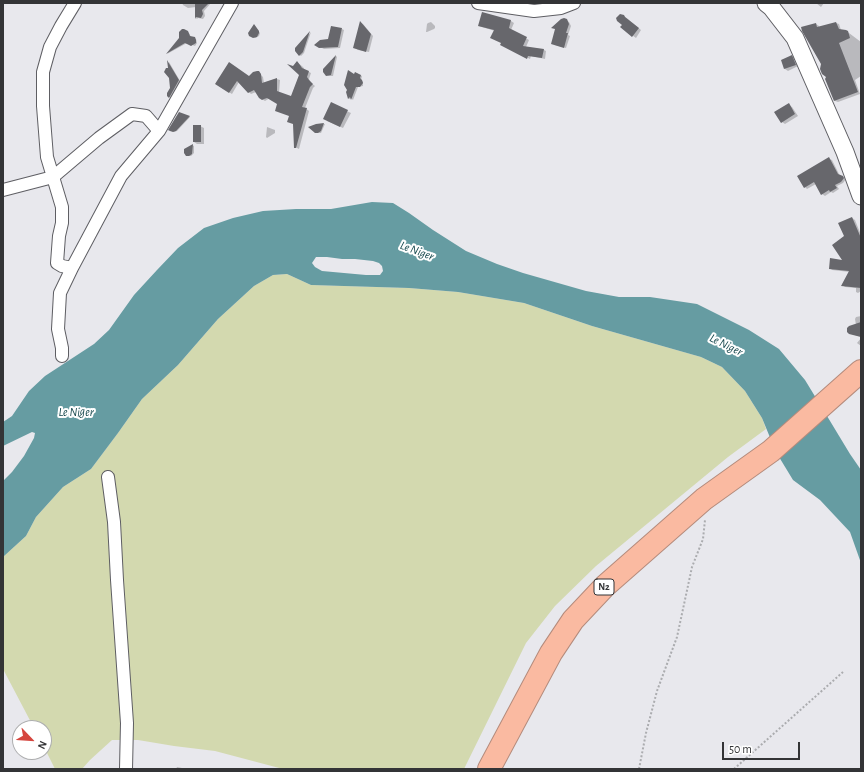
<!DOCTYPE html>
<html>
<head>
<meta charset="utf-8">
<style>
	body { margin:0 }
	#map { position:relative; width:864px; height:772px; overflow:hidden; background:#e8e8ed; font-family:"Alegreya Sans",sans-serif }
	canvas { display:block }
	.frame { position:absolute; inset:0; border:4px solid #333436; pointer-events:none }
	.north { position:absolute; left:12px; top:720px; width:40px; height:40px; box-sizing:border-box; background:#fff; border:1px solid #adaeaf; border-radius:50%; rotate:115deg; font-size:11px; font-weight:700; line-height:16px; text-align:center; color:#333436 }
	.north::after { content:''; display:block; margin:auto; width:14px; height:18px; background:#d5463f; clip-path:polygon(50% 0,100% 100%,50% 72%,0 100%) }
	.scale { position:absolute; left:722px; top:742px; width:78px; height:18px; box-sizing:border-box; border:2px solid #333436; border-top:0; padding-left:5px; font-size:12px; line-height:14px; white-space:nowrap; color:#333436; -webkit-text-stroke:3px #fff; paint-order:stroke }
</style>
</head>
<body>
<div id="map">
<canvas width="864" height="772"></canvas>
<div class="frame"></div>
<div class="north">N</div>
<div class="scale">50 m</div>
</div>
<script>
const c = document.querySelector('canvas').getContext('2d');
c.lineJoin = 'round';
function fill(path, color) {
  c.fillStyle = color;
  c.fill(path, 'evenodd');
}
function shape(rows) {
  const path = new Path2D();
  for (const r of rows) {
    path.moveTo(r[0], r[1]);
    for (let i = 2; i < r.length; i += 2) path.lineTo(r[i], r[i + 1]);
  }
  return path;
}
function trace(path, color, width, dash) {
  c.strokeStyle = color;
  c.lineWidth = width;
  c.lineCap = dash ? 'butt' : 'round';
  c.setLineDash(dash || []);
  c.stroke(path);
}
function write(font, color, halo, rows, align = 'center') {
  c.font = font + ' "Alegreya Sans",sans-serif';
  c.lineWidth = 4;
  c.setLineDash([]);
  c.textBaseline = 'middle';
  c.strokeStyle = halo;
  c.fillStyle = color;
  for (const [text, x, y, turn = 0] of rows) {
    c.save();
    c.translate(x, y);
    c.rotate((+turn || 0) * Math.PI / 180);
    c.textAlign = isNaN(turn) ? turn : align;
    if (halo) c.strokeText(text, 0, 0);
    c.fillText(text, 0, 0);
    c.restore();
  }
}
fill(shape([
	[287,274,311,285,409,288,458,292,524,303,592,326,701,357,722,367,745,391,762,418,766,429,728,457,596,566,555,606,526,643,464,769,283,769,215,751,174,746,138,740,112,740,90,760,82,769,55,769,44,747,44,728,34,728,3,669,3,557,26,536,36,517,63,487,91,469,118,433,142,399,178,365,218,319,254,286,273,275]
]), '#d3d9af');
fill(shape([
	[372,202,393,203,409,213,433,230,466,251,497,264,523,273,586,291,619,297,650,297,697,304,749,330,779,349,805,380,827,416,850,454,861,470,861,563,850,532,820,500,793,480,776,452,762,418,745,391,722,367,701,357,592,326,524,303,458,292,409,288,311,285,287,274,273,275,254,286,218,319,178,365,142,399,118,433,91,469,63,487,36,517,26,536,3,557,3,481,12,472,24,456,34,438,35,433,32,432,3,446,3,422,12,416,29,391,45,376,94,344,109,330,134,295,157,270,178,248,204,228,233,218,263,211,296,209,331,209],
	[316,257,327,257,342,259,355,259,373,261,379,263,382,266,383,271,380,275,366,275,322,271,315,267,312,263]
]), '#669ca2');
fill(shape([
	[182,3,211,3,204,11,205,16,203,19,198,18,197,19,196,18,196,7,188,8,183,5],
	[816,3,824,3,821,7],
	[483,13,511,21,514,23,511,30,529,40,526,47,544,50,546,51,545,59,531,56,530,59,504,46,495,31,482,27,479,26],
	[623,15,641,30,636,38,621,27,623,25],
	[566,20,569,22,571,26,568,35,570,36,566,48,555,45],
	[431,22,435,26,435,28,434,29,427,32,426,32,427,24,428,23],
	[361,23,363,24,373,36,369,52,358,50,355,48],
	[836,23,839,24,841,30,846,31,849,33,861,42,861,76,855,80,860,94,838,102,835,101,826,79,827,77,823,64,816,24,819,26,819,27],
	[254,25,260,33,259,36,255,38,250,35],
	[342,29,344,30,340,48,324,49,316,45,329,40],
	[184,30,189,33,191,37,196,39,197,43,195,46,187,43,167,54,180,38],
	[311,32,304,53,301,56,296,52,296,50],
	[336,56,337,57,333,76,328,76,326,75,324,70],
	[792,56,795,58,798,66,788,71,785,69,782,60],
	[169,62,180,81,171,98,168,96,171,88],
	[297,62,303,67,305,70,311,73,309,79,311,83,315,86,313,88,305,108,309,111,299,149,295,147,294,124,290,116,278,104,270,98,265,101,260,98,256,92,251,94,239,82,232,94,216,84,249,77,258,72,263,77,264,83,277,79,280,80,279,93,291,97,300,74,294,67],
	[356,73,362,76,361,80,363,82,363,86,358,87,353,100,351,98,350,99,348,98],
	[331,104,351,113,343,128,327,121],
	[789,105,792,107,798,116,785,124,782,122],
	[179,113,190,117,177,131,173,132],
	[324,124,325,124,321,133,319,133,310,128,316,125],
	[200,126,204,128,204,144,197,144,194,142],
	[267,127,275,130,275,133,267,138,266,137],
	[192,145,194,146,194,153,191,156,188,156],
	[829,159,832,160,840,176,846,179,843,183,837,186,839,189,833,193,831,192,825,196,822,194,816,184,807,189,805,187],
	[852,218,855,220,861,235,861,291,858,293,856,292,856,288,845,287,843,285,850,272,832,270,830,268,845,262,845,236],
	[861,316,861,337,852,334,856,325,855,319,856,317],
	[861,338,861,346,857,343],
	[177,767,187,769,176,769]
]), '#0003');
fill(shape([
	[195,3,209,3,202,10,203,14,201,18,196,17,195,19],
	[482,12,511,20,509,28,527,37,523,46,544,49,542,58,528,56,527,59,500,45,501,43,490,38,494,30,478,26],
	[620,14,624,15,625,17,639,28,632,37,620,27,622,25,617,21,616,18],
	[564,18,567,19,569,24,566,33,568,33,564,48,551,44,555,29,551,28,561,19],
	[360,21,371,34,366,52,353,48],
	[836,22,839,29,846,30,848,31,850,38,839,43,858,92,834,101,825,79,826,77,822,74,820,69,821,64,802,31,801,27,816,23,817,27],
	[254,24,259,31,259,33,257,37,253,38,249,36,248,33],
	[331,26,342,28,338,47,319,48,314,45,320,40,328,39],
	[182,29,184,29,188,31,190,36,195,37,196,40,196,43,191,46,185,43,166,54,179,38,179,32],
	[310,31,303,52,299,56,295,51,295,48],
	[336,55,331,75,326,76,323,72,323,69],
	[792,55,796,65,784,69,781,60],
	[167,60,179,80,169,98,167,96,167,93,170,88,169,78,164,72,166,68,168,68],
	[297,61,300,65,302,68,309,71,307,77,309,80,313,84,310,87,302,107,307,108,296,148,294,148,293,124,287,122,289,116,275,111,277,104,267,98,264,99,262,100,259,98,254,90,248,93,237,81,229,93,215,84,229,62,249,76,253,72,257,71,259,71,261,74,262,83,277,78,277,91,291,96,299,75,287,64,293,66],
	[348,70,354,74,355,72,361,75,360,78,362,80,363,83,360,87,356,87,351,100,350,97,348,99,346,92,347,90,344,85],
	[331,102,348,110,340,127,323,119],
	[789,103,795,114,781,123,774,112],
	[179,112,190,116,176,131,173,132,170,131,168,130],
	[324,123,321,131,318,133,315,133,308,127,316,124],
	[193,125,201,125,201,142,193,142],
	[193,144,192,154,189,156,186,156,184,153,184,149],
	[829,157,838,174,843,176,844,178,841,182,835,185,837,188,830,192,829,190,821,195,814,182,804,188,797,176],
	[852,217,861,238,861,288,841,286,849,271,829,269,830,258,842,260,832,245,844,236,838,223],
	[861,322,861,337,849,334,847,332,847,328,849,326]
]), '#67676c');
const street = shape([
	[478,3,534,11,561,8,574,3],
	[3,190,53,177,99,138,132,114,146,116,159,131,232,3],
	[72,268,62,266,57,263,59,236,62,223,62,207,47,157,43,106,43,72,50,47,61,26,75,3],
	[62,356,62,348,58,329,60,293,72,268,121,176,159,131],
	[108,477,114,522,117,580,127,723,126,769]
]);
const secondary = shape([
	[766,3,771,7,795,38,845,152,861,196]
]);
const highway = shape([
	[489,769,551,653,573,620,605,586,704,499,771,451,861,371]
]);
trace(street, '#5e5e63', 14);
trace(secondary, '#5e5e63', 19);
trace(highway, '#b48b7c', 24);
trace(shape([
	[639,769,646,733,657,691,677,637,692,567,703,539,705,520],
	[734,769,843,672]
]), '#abacaf', 2, [2, 2]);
trace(street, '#fff', 12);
trace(secondary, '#fff', 17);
trace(highway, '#fabaa1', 22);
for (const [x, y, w] of [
	[604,587,20]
]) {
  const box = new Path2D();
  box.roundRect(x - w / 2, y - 8, w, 16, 3);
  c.fillStyle = '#fff';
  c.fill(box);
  trace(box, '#333436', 1);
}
write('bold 10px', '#333436', null, [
	["N2",604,587]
]);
write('italic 12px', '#15474c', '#fff', [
	["Le Niger",417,251,20],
	["Le Niger",726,345,26],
	["Le Niger",76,412]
]);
</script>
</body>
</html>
